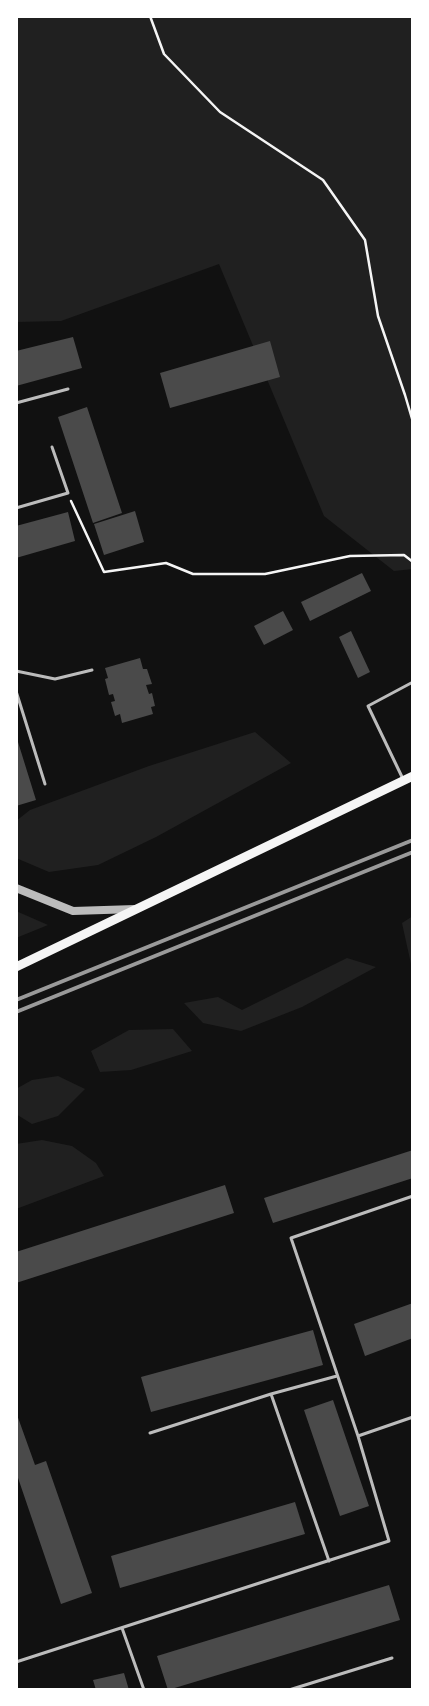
<!DOCTYPE html>
<html>
<head>
<meta charset="utf-8">
<style>
	body { margin:0 }
	#map { position:relative; width:429px; height:1706px; overflow:hidden; background:#111; font-family:"Open Sans",sans-serif }
	canvas { display:block }
	.frame { position:absolute; inset:0; border:18px solid #fff; pointer-events:none }
</style>
</head>
<body>
<div id="map">
<canvas width="429" height="1706"></canvas>
<div class="frame"></div>
</div>
<script>
const c = document.querySelector('canvas').getContext('2d');
c.lineJoin = 'round';
function fill(path, color) {
  c.fillStyle = color;
  c.fill(path, 'evenodd');
}
function shape(rows) {
  const path = new Path2D();
  for (const r of rows) {
    path.moveTo(r[0], r[1]);
    for (let i = 2; i < r.length; i += 2) path.lineTo(r[i], r[i + 1]);
  }
  return path;
}
function trace(path, color, width, dash) {
  c.strokeStyle = color;
  c.lineWidth = width;
  c.lineCap = dash ? 'butt' : 'round';
  c.setLineDash(dash || []);
  c.stroke(path);
}
fill(shape([
	[16,16,413,16,413,569,394,571,324,516,219,264,61,321,16,322],
	[255,732,291,763,156,837,98,865,49,872,16,858,16,821,30,810,149,766],
	[16,911,48,925,16,938],
	[413,916,413,964,411,964,402,923],
	[347,958,376,967,302,1007,241,1031,203,1023,184,1003,218,997,242,1010],
	[173,1029,192,1051,131,1070,100,1072,91,1051,129,1030],
	[58,1076,85,1089,58,1116,32,1124,16,1114,16,1089,32,1080],
	[42,1140,72,1146,96,1163,104,1176,16,1209,16,1144]
]), '#202020');
fill(shape([
	[73,337,82,368,16,386,16,351],
	[270,341,280,377,170,408,160,373],
	[87,407,122,513,93,523,58,417],
	[135,511,144,542,104,555,94,524],
	[68,512,75,541,16,558,16,526],
	[362,573,371,591,310,621,301,602],
	[283,611,293,630,264,645,254,626],
	[351,631,370,672,358,678,339,637],
	[140,658,143,669,147,669,152,684,146,685,149,694,152,693,155,706,151,707,153,714,122,723,120,714,115,716,111,702,115,701,113,694,109,695,105,679,108,678,105,668],
	[16,742,18,742,36,800,16,806],
	[413,1150,413,1178,273,1223,264,1198],
	[225,1185,234,1213,16,1283,16,1252],
	[413,1303,413,1338,365,1356,354,1324],
	[313,1330,323,1365,151,1412,141,1377],
	[333,1400,369,1506,340,1516,304,1410],
	[16,1412,35,1465,46,1461,92,1593,61,1604,16,1472],
	[295,1502,305,1534,120,1588,111,1556],
	[389,1585,400,1620,168,1690,157,1656],
	[124,1673,129,1690,96,1690,93,1680]
]), '#4a4a4a');
trace(shape([
	[150,16,164,54,220,112,323,180,365,240,378,316,405,395,413,422],
	[71,501,104,572,166,563,193,574,265,574,350,556,404,555,413,562]
]), '#f5f5f5', 2.5);
trace(shape([
	[16,403,68,389],
	[16,508,68,493,52,447],
	[16,671,55,679,92,670],
	[16,691,45,784],
	[403,779,368,706,413,682],
	[271,1394,337,1376],
	[150,1433,271,1394,329,1561],
	[358,1436,413,1417],
	[122,1628,144,1690],
	[16,1662,389,1541,358,1436,291,1238,413,1196],
	[289,1690,392,1658]
]), '#bcbcbc', 3);
trace(shape([
	[16,888,73,911,135,909]
]), '#bcbcbc', 8);
trace(shape([
	[16,967,413,776]
]), '#f5f5f5', 9);
trace(shape([
	[16,1000,413,840],
	[16,1012,413,852]
]), '#9a9a9a', 4);
</script>
</body>
</html>
